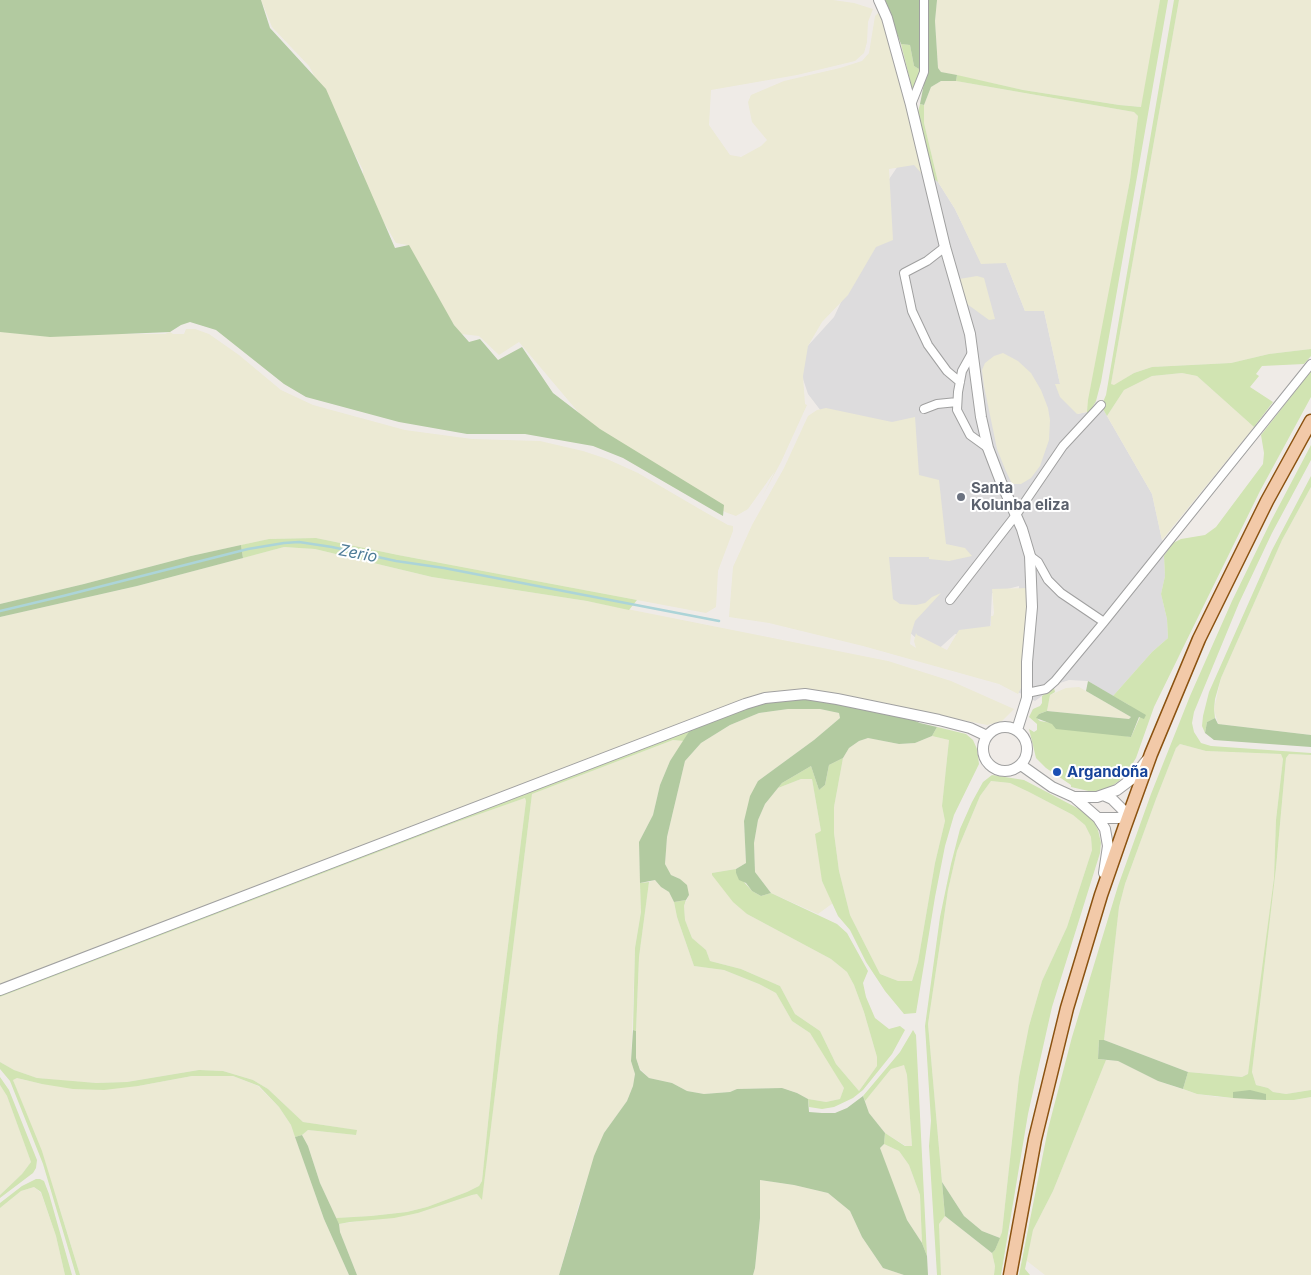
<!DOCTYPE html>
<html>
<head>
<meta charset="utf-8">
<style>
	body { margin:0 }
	canvas { display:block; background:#efebe7 }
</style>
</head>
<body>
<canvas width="1311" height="1275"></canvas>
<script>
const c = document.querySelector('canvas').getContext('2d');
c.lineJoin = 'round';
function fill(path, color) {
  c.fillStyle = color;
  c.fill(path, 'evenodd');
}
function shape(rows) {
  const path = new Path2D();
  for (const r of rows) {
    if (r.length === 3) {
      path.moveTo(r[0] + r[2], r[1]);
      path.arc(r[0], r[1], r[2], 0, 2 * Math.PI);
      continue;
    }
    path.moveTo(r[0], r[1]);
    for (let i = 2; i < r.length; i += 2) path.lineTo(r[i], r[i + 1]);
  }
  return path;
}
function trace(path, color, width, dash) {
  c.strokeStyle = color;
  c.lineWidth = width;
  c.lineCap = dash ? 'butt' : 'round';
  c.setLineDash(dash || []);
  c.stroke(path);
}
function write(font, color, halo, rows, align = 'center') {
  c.font = font + ' Inter,sans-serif';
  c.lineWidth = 4;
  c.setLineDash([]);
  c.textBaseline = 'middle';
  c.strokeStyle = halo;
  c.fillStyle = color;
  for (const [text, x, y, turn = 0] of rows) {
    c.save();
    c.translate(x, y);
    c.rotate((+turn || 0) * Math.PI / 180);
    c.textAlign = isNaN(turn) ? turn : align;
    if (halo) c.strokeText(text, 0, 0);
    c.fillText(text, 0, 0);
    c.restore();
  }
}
fill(shape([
	[898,115,934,178,938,182,955,209,981,263,1006,263,1025,311,1044,311,1060,384,1056,384,1078,414,1087,412,1088,415,1096,401,1100,409,1103,409,1152,494,1162,540,1171,549,1164,556,1165,576,1161,594,1167,619,1168,638,1152,652,1113,696,1088,681,1069,680,1060,683,1035,701,1016,691,1019,586,992,593,990,633,955,634,933,654,889,613,884,556,907,480,821,411,808,394,802,376,804,350,834,317,881,217,883,188,900,163]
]), '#dddcdd');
fill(shape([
	[261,0,833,0,854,3,873,9,868,22,867,42,864,53,855,61,797,75,711,90,709,125,730,155,741,157,761,146,767,140,752,122,748,102,751,95,784,81,840,68,862,61,869,53,875,16,878,13,882,13,929,182,914,165,889,169,893,240,876,247,848,295,822,322,808,346,803,376,805,404,807,405,781,462,762,497,775,471,748,509,736,516,725,512,584,419,519,342,499,355,479,336,461,334,428,290,408,245,396,243,363,187,363,170,309,66,272,27],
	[937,0,1160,0,1142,107,1119,105,1023,90,941,72,938,68,935,21],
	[1179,0,1311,0,1311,349,1269,354,1231,363,1152,367,1134,373,1114,386,1111,384],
	[941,81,956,81,1134,112,1138,116,1130,180,1087,412,1077,414,1060,397,1055,384,1060,384,1044,311,1025,311,1006,263,981,264,955,209,938,182,924,123,924,105,931,87],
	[977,276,984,278,995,319,989,320,967,304,959,279],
	[0,328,90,334,165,334,170,332,173,334,184,334,186,329,195,329,209,334,239,355,281,390,313,405,405,430,472,439,540,441,583,451,607,459,638,473,703,511,728,525,733,526,733,531,718,571,716,607,706,613,398,555,316,538,269,539,191,556,84,584,0,604],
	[1003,353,1018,361,1031,373,1041,390,1048,408,1050,420,1049,440,1040,466,1031,478,1021,484,1012,484,1005,469,997,449,984,386,982,370,985,363,994,356],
	[1182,373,1197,376,1254,427,1162,540,1152,494,1107,416,1124,390,1152,376],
	[826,408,892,422,915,417,919,475,939,480,946,544,965,548,972,556,949,561,929,559,929,557,889,557,893,599,900,604,916,605,925,603,932,597,941,593,915,621,911,634,910,644,916,648,914,641,916,633,917,635,947,650,959,630,991,626,991,616,993,616,994,613,992,589,1029,588,1022,686,1018,694,999,684,863,646,769,623,729,617,733,567,752,525,784,468,808,416,817,410],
	[1311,487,1311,735,1218,724,1214,709,1221,678,1282,540],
	[284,547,315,549,432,577,587,601,888,661,951,681,1014,709,1002,721,987,725,904,708,787,692,0,988,0,617,137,586],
	[1079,687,1131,717,1129,719,1047,711,1050,695,1066,688],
	[788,709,820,709,839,713,840,718,814,740,758,781,744,820,746,863,736,869,712,873,747,914,831,959,847,972,854,985,864,1012,877,1057,877,1066,859,1091,836,1064,820,1031,795,1014,780,986,741,969,710,961,706,950,692,938,685,920,684,906,689,895,680,879,671,875,665,864,667,837,685,761,701,743,730,725,759,713],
	[932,736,949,740,942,806,945,821,935,863,918,962,912,981,898,981,880,974,850,915,839,871,834,833,834,807,843,758,849,748,859,741,868,738,899,744,915,743],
	[673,740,684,741,670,761,660,785,653,815,639,842,641,912,635,948,631,1061,635,1074,633,1086,627,1101,604,1133,579,1204,559,1275,357,1275,340,1232,339,1224,418,1213,472,1195,477,1194,482,1199,532,794],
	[1180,744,1206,751,1281,754,1283,759,1276,820,1274,878,1253,1047,1248,1074,1242,1077,1188,1072,1104,1040,1119,907,1125,884,1156,799,1176,748],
	[1289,754,1311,755,1311,1090,1286,1094,1273,1092,1268,1088,1256,1085,1252,1072,1276,868,1286,758],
	[801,779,812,779,821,831,822,881,833,903,818,914,771,893,755,872,754,843,758,820,765,804,778,788],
	[991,781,1010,783,1029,792,1073,815,1085,825,1091,837,1092,850,1067,927,1042,981,1029,1026,1019,1077,1002,1232,1000,1238,982,1231,964,1216,942,1182,928,1024,948,890,957,851,980,796],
	[525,798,526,801,498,1026,482,1181,479,1186,467,1192,427,1207,407,1212,371,1216,336,1218,320,1183,308,1146,302,1135,308,1130,356,1135,356,1130,303,1122,268,1089,253,1080,223,1071,199,1070,127,1082,96,1083,66,1081,37,1078,14,1070,0,1062,0,997,457,822],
	[655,880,661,887,669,892,674,902,677,917,694,966,724,970,759,984,776,993,792,1021,810,1033,829,1061,844,1088,840,1099,826,1102,808,1099,797,1093,782,1088,737,1089,730,1092,704,1094,687,1091,672,1083,649,1078,640,1069,636,1058,636,1031,639,957,649,882],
	[1106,1060,1118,1061,1158,1081,1197,1094,1218,1097,1275,1100,1294,1100,1311,1097,1311,1275,1045,1275,1027,1261,1027,1257,1033,1230,1053,1191],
	[904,1064,907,1075,912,1146,906,1146,885,1133,869,1113,865,1101,891,1069],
	[214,1075,233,1076,258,1086,279,1107,291,1125,324,1219,349,1275,80,1275,59,1206,13,1080,17,1078,42,1084,138,1086,192,1076],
	[0,1085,7,1096,31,1162,22,1174,0,1195],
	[884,1144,899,1151,909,1165,920,1195,922,1243,907,1220,889,1174,880,1148],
	[760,1180,794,1185,828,1193,850,1211,862,1237,883,1268,904,1275,753,1275,755,1268,760,1218],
	[34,1187,41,1193,56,1236,65,1275,0,1275,0,1208,21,1191],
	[945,1216,992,1253,995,1266,994,1275,941,1275,939,1224]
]), '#ecead4');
fill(shape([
	[1160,0,1168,0,1101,382,1096,401,1088,415,1087,412,1088,400,1130,180,1138,116,1134,112,956,81,957,75,1023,90,1119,105,1141,107],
	[1174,0,1179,0,1111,384,1114,385,1134,373,1152,367,1231,363,1269,354,1311,349,1311,356,1304,364,1262,366,1256,374,1259,376,1250,387,1273,402,1254,427,1197,376,1182,373,1152,376,1124,390,1107,416,1103,409,1100,409,1106,395],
	[901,44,910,45,914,66,919,69,918,84,914,96],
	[920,104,924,105,924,123,938,182,934,179,918,112],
	[1311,371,1311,397,1260,491,1203,607,1154,707,1136,758,1128,771,1119,781,1106,790,1093,792,1071,787,1071,785,1046,768,1036,758,1029,729,1034,732,1037,730,1037,724,1029,717,1033,709,1040,706,1042,703,1042,696,1054,688,1055,692,1050,695,1047,711,1039,714,1037,718,1040,721,1131,737,1140,717,1129,705,1113,696,1152,652,1168,638,1167,619,1161,594,1165,576,1164,556,1173,543,1181,539,1205,535,1216,527,1263,464,1264,453,1261,435],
	[1311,445,1311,460,1272,533,1239,603,1194,712,1192,723,1194,732,1201,743,1211,746,1311,753,1311,755,1289,754,1286,758,1276,868,1252,1072,1256,1085,1268,1088,1273,1092,1286,1094,1311,1090,1311,1097,1294,1100,1266,1100,1266,1094,1233,1092,1233,1098,1197,1094,1183,1089,1188,1072,1242,1077,1248,1074,1274,878,1276,820,1283,759,1281,754,1206,751,1180,744,1176,748,1156,799,1125,884,1119,907,1104,1040,1099,1040,1098,1059,1106,1060,1053,1191,1033,1230,1025,1269,1030,1275,1019,1275,1048,1129,1072,1037,1118,886,1151,794,1190,696,1232,601,1271,521],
	[1311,476,1311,487,1282,540,1221,678,1215,699,1214,709,1215,718,1207,722,1205,733,1202,726,1203,716,1209,692,1272,550],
	[316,538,398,555,637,600,629,610,587,601,432,577,315,549,284,547,243,558,241,545,269,539],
	[937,727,966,734,973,740,977,749,979,764,954,815,945,846,935,897,916,1013,904,1014,885,991,866,962,850,930,838,916,822,881,815,834,821,831,812,779,801,779,778,788,782,783,811,766,819,790,825,785,829,765,843,758,834,807,834,833,839,871,850,915,880,974,898,981,912,981,918,962,935,863,945,821,942,806,949,740,932,736],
	[690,730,684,741,673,740,532,794,482,1200,477,1194,472,1195,418,1213,394,1218,350,1222,339,1224,336,1218,371,1216,407,1212,427,1207,467,1192,479,1186,482,1181,498,1026,526,801,525,798,457,822,0,997,0,993,580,771],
	[992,775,1024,780,1081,810,1093,820,1098,830,1101,843,1100,853,1052,1007,1028,1114,1001,1275,994,1275,995,1266,992,1253,995,1250,1002,1232,1019,1077,1029,1026,1042,981,1067,927,1092,850,1091,837,1085,825,1073,815,1029,792,1010,783,991,781,980,796,957,851,948,890,928,1024,945,1216,939,1224,941,1275,937,1275,929,1146,931,1121,925,1026,940,917,951,864,960,829,972,802,983,782],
	[736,869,736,873,752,891,761,896,771,893,837,924,847,933,868,971,863,983,866,997,875,1018,889,1029,900,1026,905,1030,892,1054,863,1090,853,1098,834,1107,822,1109,809,1107,808,1099,826,1102,840,1099,844,1088,810,1033,792,1021,776,993,759,984,724,970,694,966,677,917,674,902,686,900,684,906,685,920,692,938,706,950,710,961,741,969,780,986,795,1014,820,1031,836,1064,859,1091,877,1066,877,1057,864,1012,854,985,847,972,831,959,747,914,733,902,712,875,712,873],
	[649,882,639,957,636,1031,633,1030,635,948,641,912,640,883],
	[913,1030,916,1035,927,1256,922,1243,920,1195,909,1165,899,1151,884,1144,885,1133,905,1146,912,1146,907,1075,904,1065,891,1069,865,1101,863,1096,900,1052],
	[0,1062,14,1070,37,1078,96,1083,127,1082,199,1070,223,1071,253,1080,268,1089,303,1122,357,1130,356,1135,308,1130,302,1135,295,1137,291,1125,279,1107,259,1086,233,1076,192,1076,138,1086,104,1090,73,1089,42,1084,17,1078,13,1080,42,1151,80,1275,76,1275,43,1164,10,1081,0,1069],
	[0,1077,9,1090,37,1160,36,1168,33,1173,0,1198,0,1195,22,1174,31,1162,7,1096,0,1085],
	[36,1179,40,1179,44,1181,49,1194,72,1275,65,1275,56,1236,41,1192,34,1187,21,1191,0,1208,0,1203,22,1186]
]), '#d1e4b2');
fill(shape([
	[0,0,261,0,270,28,326,89,395,248,409,245,454,325,469,342,480,339,498,360,522,347,553,393,600,429,724,505,723,516,623,458,593,446,525,434,467,434,399,422,306,397,284,384,216,330,190,322,181,325,170,332,50,337,0,332],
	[884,0,920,0,922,47,919,69,914,66,910,45,901,44],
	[927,0,937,0,935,21,938,68,941,72,957,75,956,81,941,81,931,87,924,105,920,104,926,73,929,36],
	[241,545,243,558,137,586,0,617,0,604,84,584,191,556],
	[1088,681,1146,715,1144,719,1139,717,1131,737,1056,729,1052,724,1036,718,1039,714,1047,711,1129,719,1131,717,1086,691],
	[787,698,813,699,904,716,920,723,937,727,932,736,915,743,899,744,868,738,859,741,849,748,843,758,829,765,825,785,819,790,811,766,782,783,765,804,758,820,754,843,755,872,771,893,761,896,752,891,746,883,739,880,736,873,736,869,746,863,744,821,750,796,758,781,814,740,840,718,839,713,820,709,788,709,759,713,730,725,701,743,685,761,667,837,665,864,671,875,680,879,687,885,689,895,686,900,674,902,669,892,661,887,655,880,640,883,639,842,653,815,660,785,670,761,690,730,736,711,764,702],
	[1215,718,1218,724,1311,735,1311,747,1214,740,1205,733,1207,722],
	[633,1030,636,1031,636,1058,640,1070,649,1078,672,1083,687,1091,704,1094,730,1092,737,1089,782,1088,797,1093,808,1099,809,1112,822,1113,835,1113,847,1108,863,1096,869,1113,885,1133,884,1144,880,1148,907,1220,922,1243,927,1256,928,1275,904,1275,883,1268,862,1237,850,1211,828,1193,794,1185,760,1180,760,1218,755,1268,753,1275,559,1275,594,1156,604,1133,627,1101,633,1086,635,1074,631,1061],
	[1099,1040,1104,1040,1188,1072,1183,1089,1158,1081,1118,1061,1098,1059],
	[1250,1090,1266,1094,1266,1100,1233,1098,1233,1092],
	[302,1135,308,1146,320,1183,339,1224,340,1232,357,1275,349,1275,324,1219,295,1137],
	[942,1182,964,1216,982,1231,1000,1238,995,1250,992,1253,945,1216]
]), '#b2caa0');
trace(shape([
	[0,611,63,596,248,549,284,543,299,542,332,547,396,561,444,568,719,621]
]), '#acd4d8', 2.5);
const minor = shape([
	[911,105,924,72,924,0],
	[945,247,927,261,904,273,912,311,928,345,947,371,960,382],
	[972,353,962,371,958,392,957,410,970,435,988,448],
	[924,409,937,404,957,402],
	[1030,556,1038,562,1048,580,1061,593,1104,622],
	[950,600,1016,515,1063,446,1101,405],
	[1027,693,1046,689,1055,681,1104,622,1311,364]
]);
const tertiary = shape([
	[879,0,887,18,911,105,945,247,970,334,981,417,988,448,1001,482,1022,529,1030,556,1032,607,1027,662,1027,698,1017,730],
	[1005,749,22],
	[1021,765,1052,787,1074,797,1098,818,1105,829,1108,846,1104,873],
	[1074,797,1097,797,1117,790,1133,778,1146,761],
	[1098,818,1118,818,1129,816,1112,799,1103,795],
	[0,990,745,704,765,698,805,694,837,699,939,720,970,728,987,736]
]);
const primary = shape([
	[1010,1275,1035,1139,1067,1008,1101,895,1125,826,1151,754,1199,639,1267,501,1311,421]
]);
trace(minor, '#a0a0a0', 10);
trace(tertiary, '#a0a0a0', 12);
trace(primary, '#8b5210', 15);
trace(minor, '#fff', 8);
trace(tertiary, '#fff', 10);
trace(primary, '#f2c9a8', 12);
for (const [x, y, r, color] of [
	[961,497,5,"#6b7280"],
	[1057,772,5,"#1a4fb4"]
]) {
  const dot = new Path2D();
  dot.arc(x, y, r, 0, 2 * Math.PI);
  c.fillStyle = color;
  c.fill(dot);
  trace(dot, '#fff', 2);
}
write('bold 15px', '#5b616d', '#fff', [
	["Santa",971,488],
	["Kolunba eliza",971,505]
], 'left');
write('bold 15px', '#164399', '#fff', [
	["Argandoña",1067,772]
], 'left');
write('italic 16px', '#4e7c97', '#fff', [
	["Zerio",358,554,11]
]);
</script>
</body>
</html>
